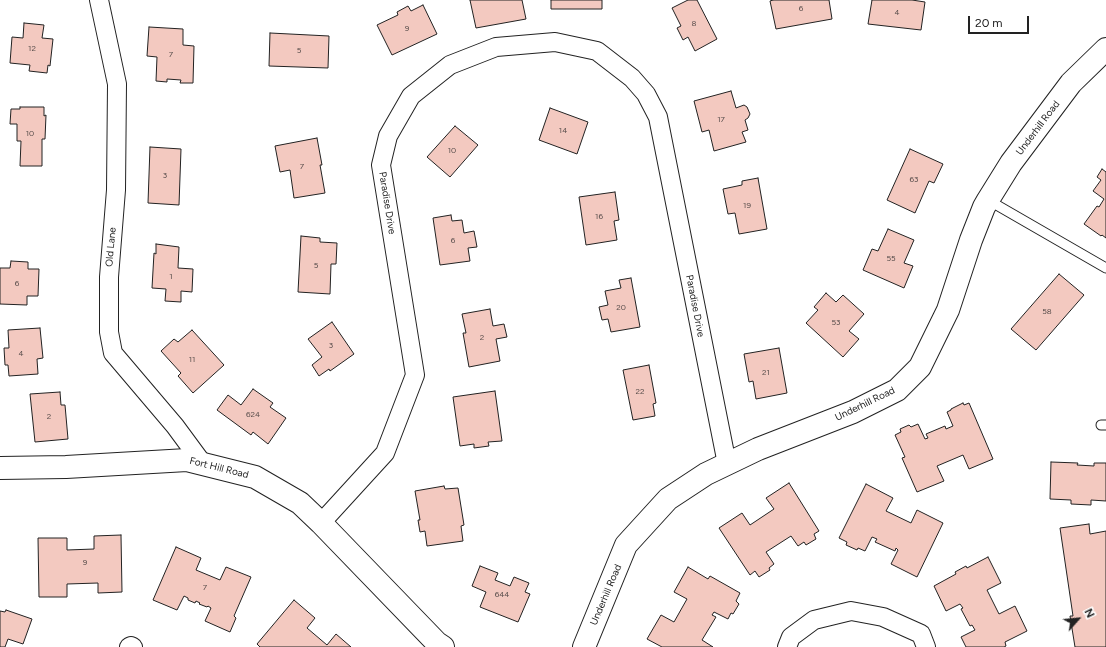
<!DOCTYPE html>
<html>
<head>
<meta charset="utf-8">
<style>
	body { margin:0 }
	#map { position:relative; width:1106px; height:647px; overflow:hidden; background:#fff; font-family:Figtree,sans-serif }
	canvas { display:block }
	.north { position:absolute; left:1058px; top:599px; width:40px; height:40px; -webkit-text-stroke:3px #fff; paint-order:stroke; rotate:63deg; font-size:11px; font-weight:700; line-height:16px; text-align:center; color:#222 }
	.north::after { content:''; display:block; margin:auto; width:14px; height:18px; background:#222; clip-path:polygon(50% 0,100% 100%,50% 72%,0 100%) }
	.scale { position:absolute; left:968px; top:16px; width:61px; height:18px; box-sizing:border-box; border:2px solid #222; border-top:0; padding-left:5px; font-size:12px; line-height:14px; white-space:nowrap; color:#222; -webkit-text-stroke:3px #fff; paint-order:stroke }
</style>
</head>
<body>
<div id="map">
<canvas width="1106" height="647"></canvas>
<div class="north">N</div>
<div class="scale">20 m</div>
</div>
<script>
const c = document.querySelector('canvas').getContext('2d');
c.lineJoin = 'round';
function fill(path, color) {
  c.fillStyle = color;
  c.fill(path, 'evenodd');
}
function shape(rows) {
  const path = new Path2D();
  for (const r of rows) {
    path.moveTo(r[0], r[1]);
    for (let i = 2; i < r.length; i += 2) path.lineTo(r[i], r[i + 1]);
  }
  return path;
}
function trace(path, color, width, dash) {
  c.strokeStyle = color;
  c.lineWidth = width;
  c.lineCap = dash ? 'butt' : 'round';
  c.setLineDash(dash || []);
  c.stroke(path);
}
function write(font, color, halo, rows, align = 'center') {
  c.font = font + ' Figtree,sans-serif';
  c.lineWidth = 3;
  c.setLineDash([]);
  c.textBaseline = 'middle';
  c.strokeStyle = halo;
  c.fillStyle = color;
  for (const [text, x, y, turn = 0] of rows) {
    c.save();
    c.translate(x, y);
    c.rotate((+turn || 0) * Math.PI / 180);
    c.textAlign = isNaN(turn) ? turn : align;
    if (halo) c.strokeText(text, 0, 0);
    c.fillText(text, 0, 0);
    c.restore();
  }
}
const building = shape([
	[470,0,522,0,526,19,476,28,470,0],
	[551,0,602,0,602,9,551,9,551,0],
	[688,0,697,0,717,39,695,51,688,37,683,40,677,28,681,26,672,8,688,0],
	[773,0,829,0,832,19,776,29,770,1,773,0],
	[872,0,912,0,925,2,921,30,868,24,872,0],
	[423,5,437,34,392,55,377,25,398,15,397,12,408,6,411,11,423,5],
	[24,23,44,25,42,38,53,39,50,66,48,65,47,73,29,71,30,65,10,63,12,37,23,38,24,23],
	[149,27,183,29,183,45,194,46,193,83,180,83,181,80,167,79,167,82,156,81,157,57,147,56,149,27],
	[270,33,329,36,328,68,269,66,270,33],
	[731,91,736,108,744,105,747,107,750,114,748,118,745,120,748,130,742,132,746,142,714,151,709,130,702,132,694,101,731,91],
	[20,107,44,107,44,116,46,115,45,139,42,139,42,166,20,166,21,141,17,141,17,124,10,124,11,109,20,109,20,107],
	[550,108,588,122,577,154,539,140,550,108],
	[455,126,478,145,450,177,427,157,455,126],
	[317,138,322,165,320,165,325,193,294,198,290,170,280,172,275,146,317,138],
	[150,147,181,149,179,205,148,203,150,147],
	[910,149,943,164,934,183,929,181,915,213,887,200,910,149],
	[1102,169,1106,172,1106,238,1102,235,1101,236,1084,224,1097,206,1099,207,1104,199,1093,191,1101,180,1097,177,1102,169],
	[758,178,767,229,739,234,735,213,728,214,723,189,742,185,742,181,758,178],
	[615,192,619,220,614,221,617,240,586,245,579,197,615,192],
	[451,215,452,221,462,220,464,233,474,231,477,247,468,248,470,261,440,265,433,218,451,215],
	[888,229,914,240,904,263,913,266,904,288,863,270,872,249,878,251,888,229],
	[301,236,320,238,320,242,337,243,336,264,331,264,330,294,298,292,301,236],
	[156,244,179,247,178,268,193,269,192,292,181,291,181,302,165,301,166,289,152,288,154,253,156,254,156,244],
	[11,261,28,262,28,269,39,269,38,296,27,296,27,305,0,304,0,268,10,268,11,261],
	[1059,274,1084,295,1036,350,1011,329,1059,274],
	[631,278,640,327,611,332,608,319,602,320,599,307,608,305,605,291,621,288,619,280,631,278],
	[826,293,836,302,843,295,864,314,849,331,859,339,843,357,806,323,818,310,814,307,826,293],
	[490,309,493,326,504,324,507,337,496,339,500,361,469,367,463,333,466,333,462,314,490,309],
	[332,322,354,354,330,371,329,369,319,376,312,365,322,357,308,339,332,322],
	[40,328,43,358,37,359,38,374,9,376,8,365,5,365,4,348,9,348,8,330,40,328],
	[192,330,224,365,193,393,178,376,181,373,161,351,174,339,178,342,192,330],
	[779,348,787,393,756,399,753,381,749,382,744,354,779,348],
	[649,365,656,403,653,404,655,416,633,420,623,370,649,365],
	[253,389,273,403,270,407,286,418,268,444,253,432,251,435,217,410,228,395,241,405,253,389],
	[495,391,502,441,488,442,489,446,474,448,474,444,460,446,453,397,495,391],
	[60,392,61,405,65,405,68,439,35,442,30,394,60,392],
	[963,403,964,405,969,403,993,459,969,469,963,455,937,466,944,481,917,492,902,458,905,457,895,435,901,432,900,429,909,425,911,427,918,424,925,439,928,438,926,434,945,426,946,429,953,426,947,412,951,410,951,409,963,403],
	[1051,462,1078,463,1077,465,1094,466,1094,463,1106,463,1106,501,1091,500,1091,505,1071,504,1071,500,1050,499,1051,462],
	[789,483,819,531,814,534,816,539,806,545,804,542,798,546,791,536,766,552,774,564,769,568,770,570,759,577,755,571,750,575,719,528,742,513,750,525,774,509,766,498,789,483],
	[866,484,893,498,886,511,911,523,917,510,943,523,917,577,891,564,898,550,896,548,895,551,875,542,877,539,872,537,865,551,858,548,857,550,846,545,847,542,839,538,866,484],
	[444,486,445,489,458,488,464,525,461,526,463,541,427,546,425,531,420,532,418,520,420,520,415,491,444,486],
	[1089,524,1090,534,1106,531,1106,647,1075,647,1070,616,1073,616,1060,528,1089,524],
	[121,535,122,592,98,593,98,583,67,584,67,597,39,597,38,538,67,538,67,550,94,549,94,536,121,535],
	[176,547,201,558,196,570,220,580,226,567,251,577,234,616,236,618,230,632,205,621,211,608,208,606,207,607,199,604,200,603,196,601,195,603,188,600,188,598,184,596,177,610,153,600,176,547],
	[988,557,1001,583,987,590,999,614,1015,606,1027,631,1005,642,1006,646,1004,647,966,647,961,637,975,630,972,625,970,626,961,609,963,608,960,604,946,611,934,586,956,574,955,572,966,566,967,568,988,557],
	[480,566,498,573,495,580,510,586,514,577,529,583,525,592,530,594,518,622,480,607,486,592,472,586,480,566],
	[688,567,708,579,710,576,740,593,736,601,739,604,733,614,731,613,728,619,714,612,712,615,716,617,702,640,713,647,662,647,647,639,661,615,674,622,687,599,674,592,688,567],
	[294,600,315,618,307,628,327,645,336,634,351,647,260,647,257,644,294,600],
	[6,610,32,619,23,644,8,639,5,647,0,647,0,611,5,612,6,610]
]);
fill(building, '#f3c9c0');
trace(building, '#222', 1);
const lane = shape([
	[988,200,1106,268],
	[1101,425,1106,425]
]);
const street = shape([
	[99,0,117,84,116,190,109,277,109,332,113,353,175,426,203,464],
	[321,523,385,453,415,375,381,165,388,136,411,96,450,65,496,47,555,42,597,51,632,78,646,94,658,117,727,464],
	[129,647,131,646,133,647],
	[787,647,791,637,814,620,851,611,883,617,921,634,926,647]
]);
const secondary = shape([
	[0,468,66,467,187,460,255,477,300,503,321,523,437,643,443,647],
	[584,647,626,545,668,499,706,474,758,449,853,412,897,390,920,367,948,310,971,240,984,207,988,200,1011,163,1071,83,1106,49]
]);
trace(lane, '#222', 11);
trace(street, '#222', 20);
trace(secondary, '#222', 24);
trace(lane, '#fff', 9);
trace(street, '#fff', 18);
trace(secondary, '#fff', 22);
write('8px', '#564c4a', null, [
	["6",801,9],
	["4",897,13],
	["8",694,24],
	["9",407,29],
	["12",32,49],
	["5",299,51],
	["7",171,55],
	["17",721,120],
	["14",563,131],
	["10",30,134],
	["10",452,151],
	["7",302,167],
	["3",165,176],
	["63",914,180],
	["19",747,206],
	["16",599,217],
	["6",453,241],
	["55",891,259],
	["5",316,266],
	["1",171,277],
	["6",17,284],
	["20",621,308],
	["58",1047,312],
	["53",836,323],
	["2",482,338],
	["3",331,346],
	["4",21,354],
	["11",192,360],
	["21",766,373],
	["22",640,392],
	["624",253,415],
	["2",49,417],
	["9",85,563],
	["7",205,588],
	["644",502,595]
]);
write('10px', '#222', '#fff', [
	["Underhill Road",1038,128,-53],
	["Paradise Drive",387,203,81],
	["Old Lane",111,247,-85],
	["Paradise Drive",695,306,79],
	["Underhill Road",865,404,-26],
	["Fort Hill Road",219,468,14],
	["Underhill Road",606,595,-67]
]);
</script>
</body>
</html>
